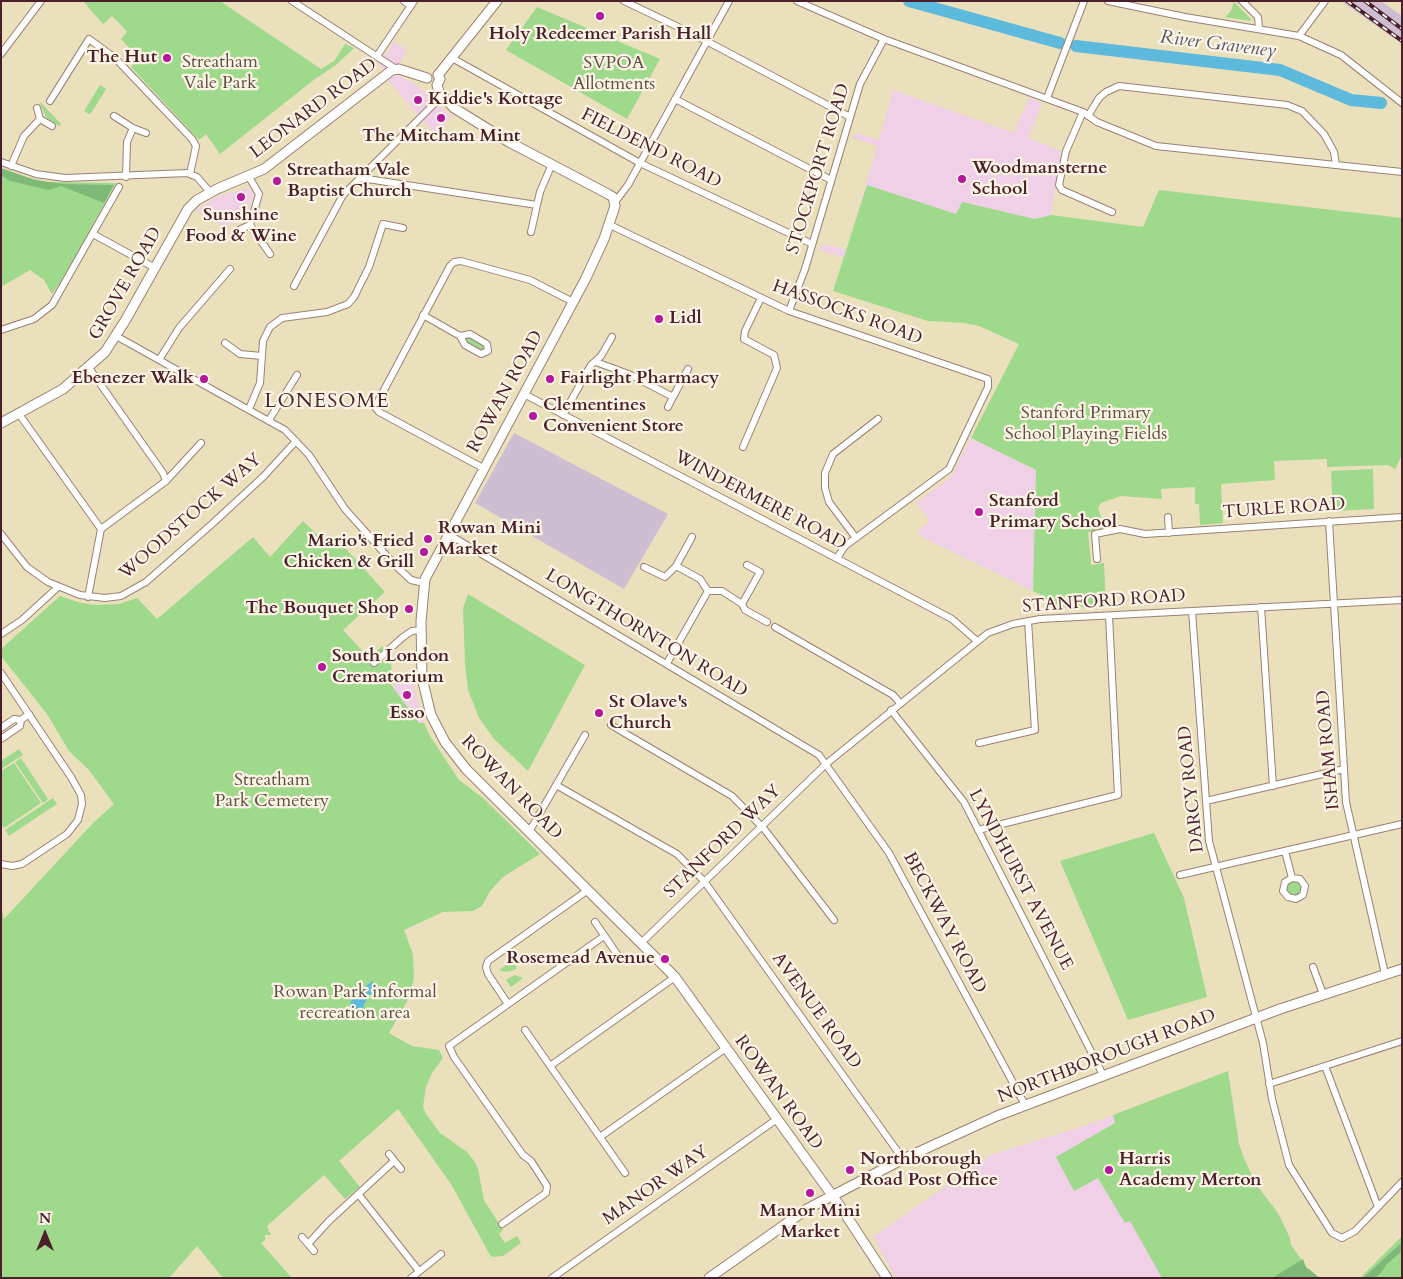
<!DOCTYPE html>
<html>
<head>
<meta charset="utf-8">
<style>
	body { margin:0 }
	#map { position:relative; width:1403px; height:1279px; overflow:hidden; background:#eae0bc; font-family:Cardo,serif }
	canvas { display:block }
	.frame { position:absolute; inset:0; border:2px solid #4a1f2b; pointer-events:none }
	.north { position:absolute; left:20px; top:1209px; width:50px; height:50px; -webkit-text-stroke:4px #fcf5e5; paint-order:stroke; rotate:0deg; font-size:14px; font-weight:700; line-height:20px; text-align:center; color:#4a1f2b }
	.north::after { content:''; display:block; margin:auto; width:18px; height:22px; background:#4a1f2b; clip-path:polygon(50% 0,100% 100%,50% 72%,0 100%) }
</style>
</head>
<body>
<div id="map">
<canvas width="1403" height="1279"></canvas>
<div class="frame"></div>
<div class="north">N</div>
</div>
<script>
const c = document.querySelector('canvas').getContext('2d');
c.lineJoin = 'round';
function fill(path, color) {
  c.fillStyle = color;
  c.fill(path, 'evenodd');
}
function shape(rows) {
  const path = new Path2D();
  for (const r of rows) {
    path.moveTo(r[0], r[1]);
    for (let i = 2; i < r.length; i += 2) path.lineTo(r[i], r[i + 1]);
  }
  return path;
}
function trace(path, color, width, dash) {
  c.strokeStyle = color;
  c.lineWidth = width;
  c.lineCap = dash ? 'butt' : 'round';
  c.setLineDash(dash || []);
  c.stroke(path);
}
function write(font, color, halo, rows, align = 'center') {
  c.font = font + ' Cardo,serif';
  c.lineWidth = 4.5;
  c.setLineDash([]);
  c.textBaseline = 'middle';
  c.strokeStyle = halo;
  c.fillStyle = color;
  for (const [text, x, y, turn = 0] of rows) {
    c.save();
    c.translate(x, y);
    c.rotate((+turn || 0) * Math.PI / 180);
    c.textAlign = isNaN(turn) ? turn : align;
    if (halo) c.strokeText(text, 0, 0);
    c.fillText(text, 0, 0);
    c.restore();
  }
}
fill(shape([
	[394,42,407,50,395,74,418,86,442,109,452,115,436,135,390,83,380,64],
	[893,90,1014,133,1029,98,1042,103,1028,138,1061,151,1051,215,1035,219,962,202,957,214,913,201,846,258,819,250,821,244,847,250,877,146,853,138,855,133,879,140],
	[249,188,254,194,244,219,224,227,196,210,218,196],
	[971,438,1036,470,1033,591,922,537,917,531,930,521,916,503,951,477],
	[413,678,415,691,424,723,419,723,392,686],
	[1228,1071,1239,1144,1244,1158,1255,1183,1278,1213,1290,1238,1291,1245,1301,1259,1267,1278,896,1278,873,1237,991,1155,1096,1122]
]), '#efd0e6');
fill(shape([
	[1341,1,1381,1,1402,16,1402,44],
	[514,433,668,514,624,589,475,503]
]), '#cdbed2');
fill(shape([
	[83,1,220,1,321,69,334,61,345,44,354,48,336,65,315,79,220,154,206,134,199,140,131,67,134,63,130,56,133,52,121,39,127,32,123,27,112,16,103,24],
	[1234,2,1251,19,1250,21,1225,17,1231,11],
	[537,7,660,59,627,119,506,50],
	[100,85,106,89,92,112,89,114,84,111],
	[39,101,61,124,59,126,46,117],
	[1,168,17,175,48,182,116,183,67,273,52,294,44,280,30,270,1,287],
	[867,185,956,214,962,202,1035,219,1051,215,1143,227,1159,190,1402,218,1402,455,1395,469,1388,465,1327,467,1327,459,1274,461,1275,480,1221,484,1223,523,1200,525,1199,504,1195,504,1195,487,1161,489,1162,499,1121,496,1101,503,1098,508,1103,524,1102,531,1088,532,1091,565,1104,563,1106,606,1045,609,1045,597,1033,591,1036,470,971,438,1019,344,979,326,964,323,928,321,833,291],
	[468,336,484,344,486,348,483,352,464,342,465,337],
	[1373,469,1374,509,1333,511,1331,471],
	[303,521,330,547,339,541,385,592,343,630,369,658,382,646,391,657,392,686,419,723,424,723,430,736,459,780,483,798,540,854,503,877,490,891,482,906,473,911,443,912,404,930,413,954,414,978,409,998,389,1033,412,1046,439,1050,443,1058,432,1073,426,1087,423,1107,426,1114,440,1133,467,1152,474,1161,478,1169,484,1200,503,1230,499,1234,505,1243,517,1236,521,1243,503,1256,493,1257,490,1255,451,1184,398,1109,339,1161,360,1187,345,1199,324,1175,267,1226,271,1235,265,1235,265,1240,261,1243,292,1278,223,1278,197,1246,169,1278,1,1278,1,906,4,919,93,823,114,804,89,770,69,751,47,714,1,656,1,649,60,596,81,603,95,605,119,604,137,598,157,619,253,537,270,557],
	[468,594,585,665,528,771,494,739,479,718,468,690,465,664,463,608],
	[19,749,23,755,1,769,1,761],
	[21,758,48,799,43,803,15,762],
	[14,763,41,803,4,828,1,824,1,771],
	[53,798,57,804,9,836,5,830],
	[1154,833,1184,898,1207,997,1128,1020,1060,861],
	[1292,879,1302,883,1300,896,1287,895,1285,885],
	[512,961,517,968,514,970,506,972,499,970],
	[515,975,523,978,511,987,506,980],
	[1228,1071,1239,1144,1244,1158,1255,1183,1278,1213,1290,1238,1291,1245,1301,1259,1305,1273,1310,1278,1162,1278,1130,1221,1125,1223,1098,1178,1074,1191,1056,1157,1115,1123,1113,1115],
	[1402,1236,1402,1278,1360,1278]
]), '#9fd98c');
fill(shape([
	[1,168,35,180,63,184,114,185,104,203,61,186,49,190,10,181,1,175],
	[1402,1242,1402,1251,1386,1265,1380,1274,1375,1278,1363,1278],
	[1303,1259,1306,1267,1320,1278,1272,1278]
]), '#7fb978');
fill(shape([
	[373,981,375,988,364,1004,362,1013,353,1011,350,1005,353,995]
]), '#5ebadc');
trace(shape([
	[909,1,1060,43],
	[1076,46,1280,70,1351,100,1381,103]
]), '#5ebadc', 12);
const street = shape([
	[292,1,396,69],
	[404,1,411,6],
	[624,1,693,34,850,117],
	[797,1,884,39,1083,112,1097,122,1156,146,1402,172],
	[1108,1,1185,17,1299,36,1341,55,1402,103],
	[1242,1,1258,17,1259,29],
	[1299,36,1325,1],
	[1,54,41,1],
	[377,56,414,1],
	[452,58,640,163,812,244],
	[1047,98,1084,1],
	[675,99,831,180],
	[50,101,89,39,115,58,192,139,196,146,190,174],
	[1083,112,1066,151,1059,185,1062,190,1112,212],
	[114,116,133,128,127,142,126,177],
	[1088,116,1099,98,1106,92,1119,86,1287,105,1302,111,1324,134,1334,152,1336,165],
	[40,119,52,126],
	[133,128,146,133],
	[1,162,36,174,65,178,187,173,197,177,210,192],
	[11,166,24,136,40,119,37,108],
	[249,177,259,194,250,225,270,254],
	[361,178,537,205,540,192,552,164],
	[615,202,628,185,729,1],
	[610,225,789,311,988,379,988,387,949,469,845,546,837,558],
	[241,229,250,225],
	[531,232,537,205],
	[93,234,155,268],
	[294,286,343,195,437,101,443,97],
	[789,311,805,269,860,84,884,39],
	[423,315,460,336,465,345,481,354,488,351,487,344,470,334,460,336],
	[1,330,34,319,52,305,119,187],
	[116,336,285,430,309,455,345,509,394,564,411,580,424,583],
	[225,343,240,354,262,356],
	[159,360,179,328,230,269],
	[596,362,631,375,673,397,688,369],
	[89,368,163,473,166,481,101,529],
	[524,394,952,619,977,641],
	[668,407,673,397],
	[249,409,260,383,263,341,270,327,282,318,327,312,348,304,354,297,369,267,383,224,403,228],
	[19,414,101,529,88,597],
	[563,415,591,365,601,356,612,337],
	[269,420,297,375],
	[743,447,777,368,774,355,744,339,745,331,761,298],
	[483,468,379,412,375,407,450,266,454,262,461,261,530,280,573,302],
	[166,481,201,443],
	[1168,517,1169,533],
	[1329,521,1346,802,1385,974],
	[1,534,27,567,48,582,80,595,105,598,121,596,146,582,212,524,264,476,296,441],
	[448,534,819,755,889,853,1024,1103],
	[692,537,676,566,700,579,708,591],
	[856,538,829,502,825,488,825,473,833,454,878,419],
	[1097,559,1095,534,1120,529,1145,534,1402,517],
	[644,567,665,577,676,566],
	[742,604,760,572,747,565],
	[1261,607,1273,786],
	[1192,611,1209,841,1263,1043,1272,1099,1289,1165,1332,1233,1342,1238,1355,1231,1402,1182],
	[775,627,893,695,900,703],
	[1,634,22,620,58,587],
	[374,663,403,637,412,631,421,630],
	[667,663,708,591,722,591,742,604,745,610,767,622],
	[1,673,71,777,81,795,82,804,78,820,67,834,22,864,12,866,1,864],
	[891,710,964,802,1103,1075],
	[611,725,732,796,765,830,834,920],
	[1,728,14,719,21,720,29,714],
	[1,739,20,726,21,720],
	[979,743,1035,730,1028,621],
	[556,785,677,854,704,881,903,1159],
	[1206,801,1344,769],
	[978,830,1118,795,1109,616],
	[529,832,585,735],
	[1285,851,1292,878,1300,879,1305,886,1303,895,1296,899,1288,897,1283,891,1285,882,1292,878],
	[1180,875,1402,824],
	[595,922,619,957],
	[641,943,826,764,988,633,1013,624,1040,619,1402,600],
	[1313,967,1323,994],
	[508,1004,488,974,486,967,488,961,588,890],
	[525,1030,625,1173],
	[550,1066,675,977],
	[1325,1066,1378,1207],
	[1269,1084,1402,1041],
	[600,1137,726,1048],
	[389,1154,401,1169],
	[359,1195,419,1271],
	[502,1224,546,1193,547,1186,531,1161,523,1155,454,1057,449,1046,604,936],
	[302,1237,314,1251],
	[308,1244,329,1221,394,1161],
	[411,1278,441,1254],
	[552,1278,777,1119]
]);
const secondary = shape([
	[438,75,440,79,437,85,439,92,454,108,509,142,608,194,613,197,615,206,604,239,586,278,425,579,421,621,422,678,431,715,445,742,466,769,675,977,842,1209,887,1278],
	[438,75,497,1],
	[1,423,63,389,105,352,125,321,188,209,197,200,217,189,264,169,392,70,399,69,427,78],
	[709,1278,807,1209,903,1159,997,1116,1280,1009,1402,969]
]);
trace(street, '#9a8074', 8);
trace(secondary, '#9a8074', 11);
trace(street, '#fff', 6);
trace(secondary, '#fff', 9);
const rail = shape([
	[1347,1,1402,41],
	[1365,1,1402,29]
]);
trace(rail, '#4a1f2b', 4);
trace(rail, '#fcf5e5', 2, [5.5]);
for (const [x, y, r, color] of [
	[600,16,5,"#b5179e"],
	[167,58,5,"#b5179e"],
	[418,100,5,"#b5179e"],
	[441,118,5,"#b5179e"],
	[962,179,5,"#b5179e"],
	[277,181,5,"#b5179e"],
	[241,197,5,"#b5179e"],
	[659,319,5,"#b5179e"],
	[204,379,5,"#b5179e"],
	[550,379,5,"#b5179e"],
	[533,416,5,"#b5179e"],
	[979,512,5,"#b5179e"],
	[428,539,5,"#b5179e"],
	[424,552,5,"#b5179e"],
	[409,609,5,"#b5179e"],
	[322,667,5,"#b5179e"],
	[407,695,5,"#b5179e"],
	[599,713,5,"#b5179e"],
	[665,959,5,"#b5179e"],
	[850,1170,5,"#b5179e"],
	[1109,1170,5,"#b5179e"],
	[810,1193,5,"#b5179e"]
]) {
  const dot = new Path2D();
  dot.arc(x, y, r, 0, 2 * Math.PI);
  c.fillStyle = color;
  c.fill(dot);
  trace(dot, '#fcf5e5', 2);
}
write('bold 18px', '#4a1f2b', '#fcf5e5', [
	["Holy Redeemer Parish Hall",600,35,"center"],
	["The Hut",157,58,"right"],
	["Kiddie's Kottage",428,100],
	["The Mitcham Mint",441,137,"center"],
	["Woodmansterne",972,169],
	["School",972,190],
	["Streatham Vale",287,171],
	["Baptist Church",287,192],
	["Sunshine",241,216,"center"],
	["Food & Wine",241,237,"center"],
	["Lidl",669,319],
	["Ebenezer Walk",194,379,"right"],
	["Fairlight Pharmacy",560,379],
	["Clementines",543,406],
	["Convenient Store",543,427],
	["Stanford",989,502],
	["Primary School",989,523],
	["Rowan Mini",438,529],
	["Market",438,550],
	["Mario's Fried",414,542,"right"],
	["Chicken & Grill",414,563,"right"],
	["The Bouquet Shop",399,609,"right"],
	["South London",332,657],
	["Crematorium",332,678],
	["St Olave's",609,703],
	["Church",609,724],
	["Esso",407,714,"center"],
	["Rosemead Avenue",655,959,"right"],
	["Northborough",860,1160],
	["Road Post Office",860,1181],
	["Harris",1119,1160],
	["Academy Merton",1119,1181],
	["Manor Mini",810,1212,"center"],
	["Market",810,1233,"center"]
], 'left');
write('18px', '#5f4e43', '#fcf5e5', [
	["Streatham",220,63],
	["Vale Park",220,84],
	["SVPOA",614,64],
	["Allotments",614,85],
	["Stanford Primary",1086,414],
	["School Playing Fields",1086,435],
	["Streatham",272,781],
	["Park Cemetery",272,802],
	["Rowan Park informal",355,993],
	["recreation area",355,1014]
]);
write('18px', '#4a1f2b', '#fcf5e5', [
	["LEONARD ROAD",314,109,-37],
	["FIELDEND ROAD",651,149,27],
	["STOCKPORT ROAD",819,169,-73],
	["GROVE ROAD",126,284,-60],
	["HASSOCKS ROAD",847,313,20],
	["ROWAN ROAD",506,392,-61],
	["WINDERMERE ROAD",760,501,28],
	["TURLE ROAD",1284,509,-4],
	["WOODSTOCK WAY",191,517,-41],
	["STANFORD ROAD",1104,602,-4],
	["LONGTHORNTON ROAD",646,634,31],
	["ISHAM ROAD",1329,750,-95],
	["ROWAN ROAD",511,788,46],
	["DARCY ROAD",1192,789,-96],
	["STANFORD WAY",723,842,-44],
	["LYNDHURST AVENUE",1020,880,62],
	["BECKWAY ROAD",944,923,62],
	["AVENUE ROAD",816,1011,54],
	["NORTHBOROUGH ROAD",1107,1057,-21],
	["ROWAN ROAD",778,1093,54],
	["MANOR WAY",656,1186,-35]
]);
write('italic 19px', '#515569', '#fcf5e5', [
	["River Graveney",1218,45,7]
]);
c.letterSpacing = '1px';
write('20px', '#4a1f2b', '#fcf5e5', [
	["LONESOME",327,402]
]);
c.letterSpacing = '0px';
</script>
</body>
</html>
